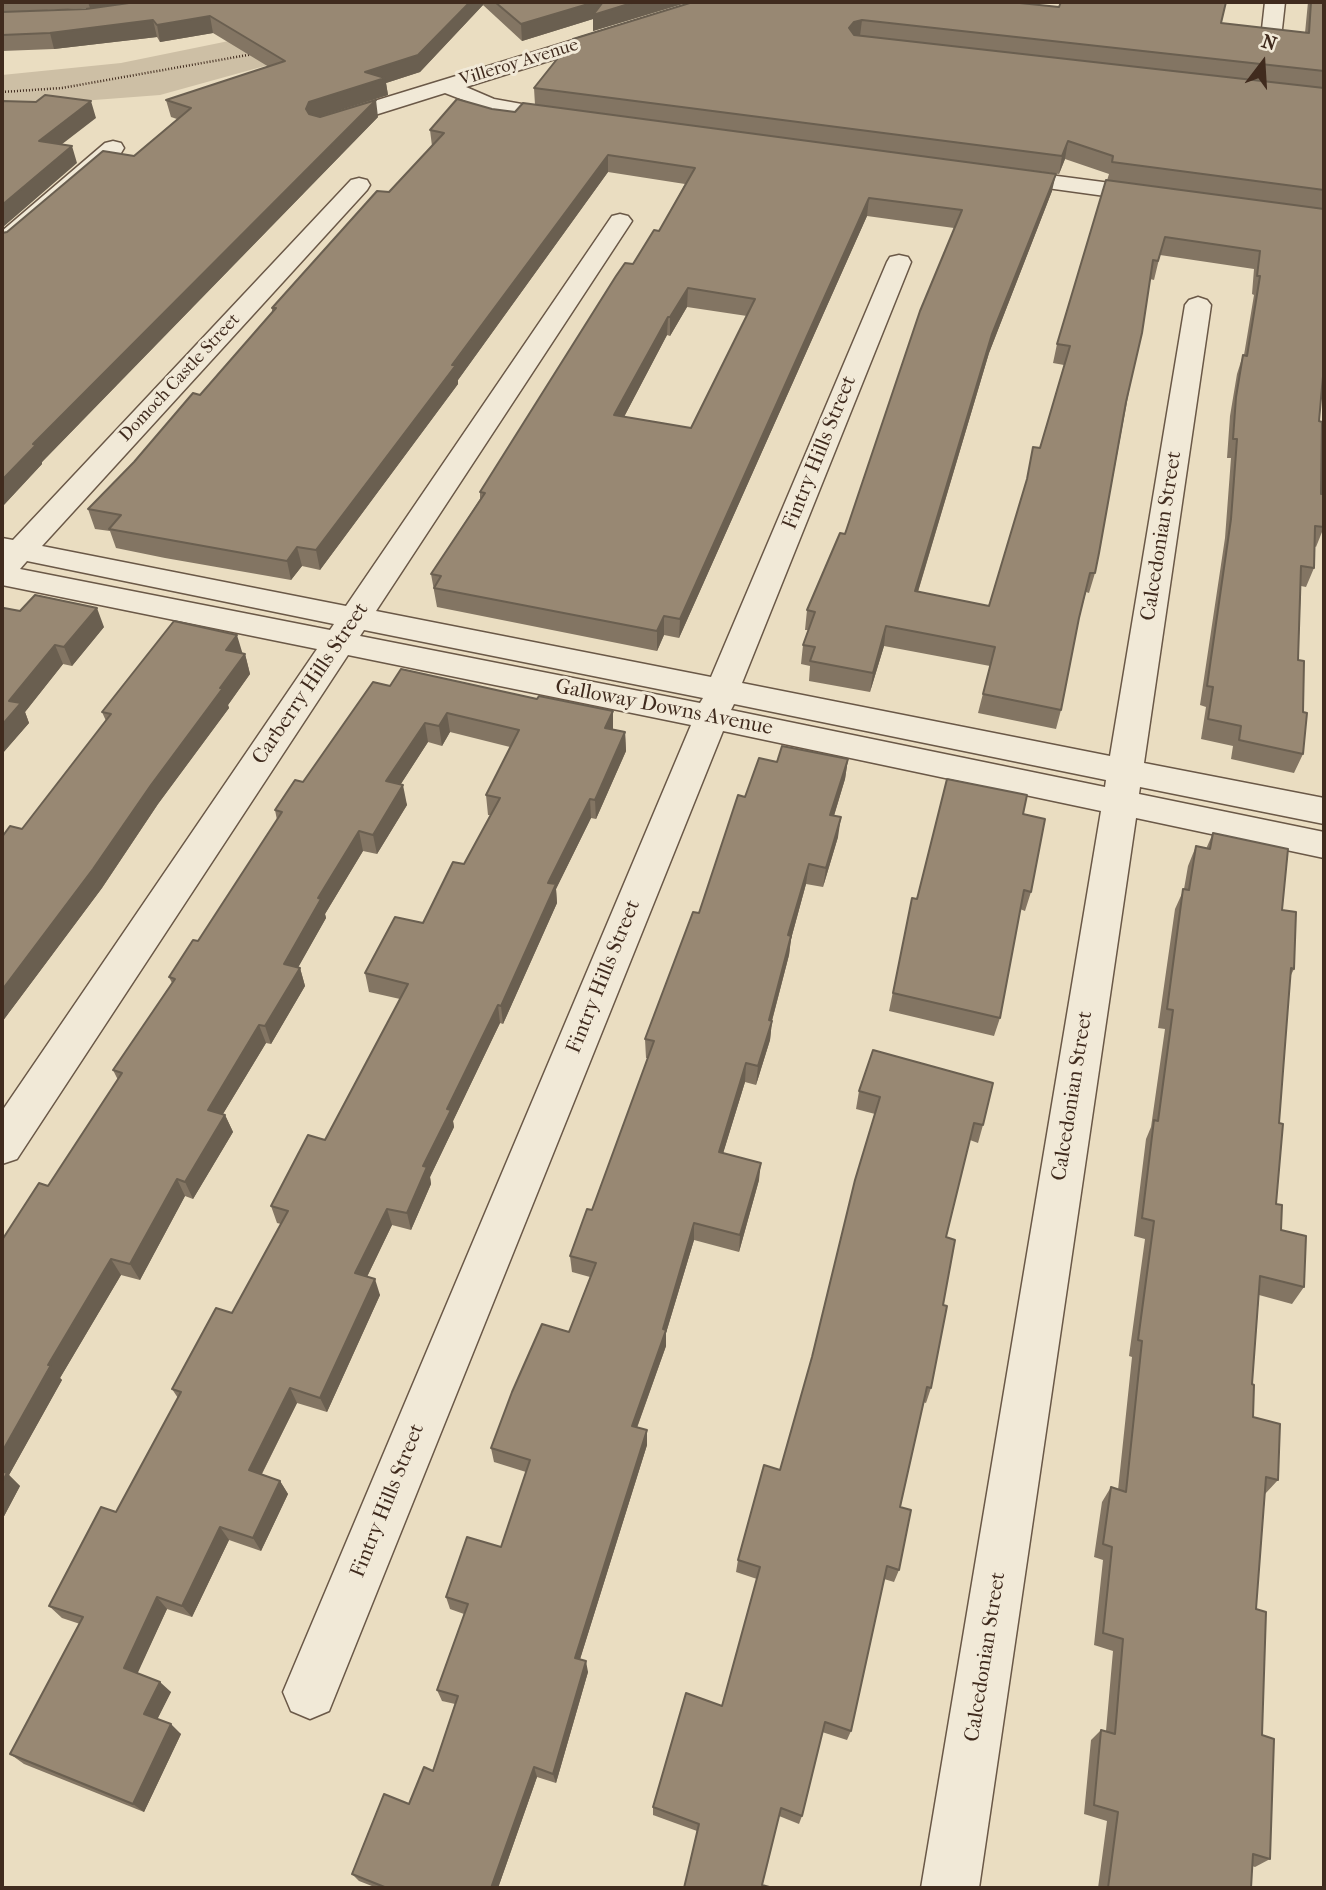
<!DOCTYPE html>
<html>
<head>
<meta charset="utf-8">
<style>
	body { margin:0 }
	#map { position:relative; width:1326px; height:1890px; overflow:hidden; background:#eaddc1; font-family:"IM FELL French Canon",serif }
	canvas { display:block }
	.frame { position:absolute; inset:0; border:4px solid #402b1e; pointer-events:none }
	.north { position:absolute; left:1228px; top:28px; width:70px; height:70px; -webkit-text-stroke:5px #f1e9d7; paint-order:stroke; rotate:17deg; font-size:19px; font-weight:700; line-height:28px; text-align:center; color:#402b1e }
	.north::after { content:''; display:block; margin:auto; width:24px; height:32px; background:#402b1e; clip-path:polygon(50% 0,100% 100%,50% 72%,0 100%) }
</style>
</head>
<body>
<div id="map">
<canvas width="1326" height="1890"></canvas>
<div class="frame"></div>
<div class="north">N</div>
</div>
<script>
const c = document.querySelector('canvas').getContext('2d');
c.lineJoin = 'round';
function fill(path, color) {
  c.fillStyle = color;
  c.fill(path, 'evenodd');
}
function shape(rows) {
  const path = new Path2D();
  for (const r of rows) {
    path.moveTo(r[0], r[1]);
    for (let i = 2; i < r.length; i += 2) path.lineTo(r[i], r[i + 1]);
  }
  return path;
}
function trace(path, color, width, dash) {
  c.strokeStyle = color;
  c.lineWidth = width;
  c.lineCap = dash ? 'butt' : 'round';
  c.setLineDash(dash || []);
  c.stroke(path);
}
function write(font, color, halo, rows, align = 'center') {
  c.font = font + ' "IM FELL French Canon",serif';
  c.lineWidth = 6;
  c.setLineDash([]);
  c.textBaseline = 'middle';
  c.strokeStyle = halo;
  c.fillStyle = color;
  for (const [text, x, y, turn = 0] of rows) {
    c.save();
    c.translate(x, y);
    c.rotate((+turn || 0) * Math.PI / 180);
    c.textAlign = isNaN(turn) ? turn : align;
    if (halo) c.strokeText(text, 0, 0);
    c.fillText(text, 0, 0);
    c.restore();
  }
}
fill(shape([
	[496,2,160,95,2,107,2,75,121,63,317,23]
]), '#cdbfa5');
const street = shape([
	[697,2,726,2,723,6,466,87,494,99,577,114,580,119,577,124,569,125,489,110,445,93,327,130,319,128,316,123,319,118,697,2],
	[1265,2,1285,2,1282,29,1279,33,1272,35,1265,33,1262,29,1265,2],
	[113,141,121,143,124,148,121,153,11,248,2,250,2,231,105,143,113,141],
	[1004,169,1156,189,1164,191,1168,196,1164,201,1156,203,996,181,993,176,996,171,1004,169],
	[359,178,367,180,370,185,367,190,42,546,346,606,612,216,620,214,628,216,632,221,376,611,711,677,887,262,890,257,899,255,908,257,911,262,742,683,1110,756,1185,305,1189,300,1198,297,1207,300,1211,305,1144,763,1324,798,1324,824,1140,787,1139,794,1324,832,1324,858,1136,818,979,1888,921,1888,1101,811,723,731,329,1711,310,1719,291,1711,283,1692,691,725,348,655,17,1159,2,1164,2,1111,317,649,2,585,2,538,13,540,351,180,359,178],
	[27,561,334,624,330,630,20,569,27,561],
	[364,630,703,698,700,703,360,636,364,630],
	[734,704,1106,780,1105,787,731,710,734,704]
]);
trace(street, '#6a5847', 3);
trace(shape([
	[2,92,62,88,253,54]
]), '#402b1e', 2.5, [1, 2]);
fill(street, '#f1e9d7');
fill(shape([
	[2,2,134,2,90,8,2,12,86,9,136,2,689,2,593,31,593,19,522,41,483,5,420,72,386,83,388,95,318,117,378,117,42,462,42,464,2,507,2,233,7,232,134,156,177,119,171,117,166,100,269,67,213,33,160,42,157,37,54,49,2,51],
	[693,2,1221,23,1305,33,1308,2,1324,2,1324,365,1319,421,1321,494,1324,527,1316,547,1314,546,1314,568,1306,587,1301,586,1298,660,1303,754,1294,773,1231,759,1233,746,1201,739,1206,707,1200,705,1225,538,1231,458,1227,458,1230,416,1237,374,1243,355,1244,355,1254,295,1252,294,1254,269,1160,255,1154,280,1150,279,1095,573,1089,593,1086,592,1079,618,1061,710,1056,729,978,713,990,666,884,646,870,692,809,681,810,666,801,664,803,645,808,630,805,630,807,610,845,534,954,228,867,216,679,638,664,635,657,651,437,607,431,574,480,499,480,492,633,264,659,231,685,184,608,172,458,380,458,384,320,570,302,566,291,580,165,558,116,548,110,531,95,529,88,509,200,395,272,312,272,308,389,192,432,146,430,130,492,109,515,112,535,105,534,88],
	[913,155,1059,174,1065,159,1109,174,1057,344,1053,363,1064,365,1040,448,989,606,918,592,989,353,1052,191],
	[687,307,747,316,691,428,624,417,667,335,670,336],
	[2,611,20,611,104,627,72,666,63,664,25,712,29,723,2,754],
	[243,654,245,654,250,674,228,705,229,708,158,804,102,888,2,1022,2,837,22,829,106,721,102,712],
	[390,686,537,699,613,711,613,729,625,732,626,751,596,819,591,818,556,889,557,903,503,1024,500,1023,453,1121,454,1127,430,1177,431,1184,411,1230,392,1225,367,1277,380,1295,327,1412,297,1403,262,1474,280,1481,288,1494,261,1551,229,1540,192,1617,167,1609,137,1673,171,1692,157,1719,181,1734,144,1812,24,1764,10,1754,80,1624,62,1618,49,1606,116,1512,178,1398,172,1389,232,1313,281,1224,277,1223,271,1206,325,1140,400,999,369,992,365,973,423,923,464,864,491,815,488,815,486,795,510,747,450,732,442,746,428,742,400,785,407,805,377,854,363,851,325,914,326,918,298,967,300,968,305,986,271,1044,266,1043,223,1114,225,1115,233,1132,193,1199,185,1196,140,1280,121,1275,60,1378,62,1380,9,1475,20,1486,2,1520,48,1186,118,1080,113,1070,172,983,169,977,198,941,277,820,275,810,303,782],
	[848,759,845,779,834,816,838,837,823,887,806,884,791,939,789,955,772,1021,770,1040,756,1085,745,1082,723,1153,759,1180,739,1252,694,1240,666,1333,666,1346,637,1428,647,1430,647,1445,580,1659,588,1672,556,1783,537,1777,498,1888,377,1888,359,1881,352,1874,409,1804,433,1771,455,1704,442,1701,437,1690,464,1614,450,1609,446,1597,501,1547,526,1472,494,1462,491,1448,569,1332,590,1277,572,1272,570,1256,592,1210,648,1058,646,1058,645,1039,699,913,745,797,777,762],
	[1023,814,1031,892,1025,911,1020,909,1000,1018,994,1036,889,1011,912,898,917,899],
	[1213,833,1282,910,1294,969,1290,977,1279,1123,1276,1204,1281,1230,1304,1287,1292,1304,1259,1295,1252,1384,1253,1417,1278,1480,1265,1494,1256,1609,1262,1735,1270,1859,1255,1867,1252,1866,1251,1888,1098,1888,1107,1821,1084,1814,1091,1740,1101,1730,1106,1731,1113,1651,1094,1645,1103,1560,1094,1557,1102,1502,1111,1487,1118,1490,1132,1357,1129,1356,1145,1239,1134,1236,1146,1139,1151,1127,1165,1029,1158,1028,1175,909,1184,889,1188,866,1196,846,1206,849],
	[859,1091,983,1125,978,1143,970,1140,946,1237,943,1305,931,1388,926,1403,923,1402,900,1507,899,1570,894,1582,884,1579,851,1731,847,1740,822,1732,802,1816,799,1824,779,1816,684,1888,697,1831,653,1815,653,1807,722,1706,757,1579,736,1572,738,1560,780,1470,812,1357,875,1114,856,1109]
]), '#837563');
fill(shape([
	[88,2,134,2,90,8],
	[470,2,483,2,483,5,420,72,386,83,388,95,312,119,306,109,309,102,365,72],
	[595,2,689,2,593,31,593,19,522,41,521,24],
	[210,16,213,33,160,42,157,25],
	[153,20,157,37,54,49,50,33],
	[862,20,860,36,852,38,849,28,854,22],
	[376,100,378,117,42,462,42,464,2,507,2,480,33,444],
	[91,101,96,118,44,158,39,141],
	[1068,141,1065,159,1059,174,1062,156],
	[72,146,77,163,2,228,2,205],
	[608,155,608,172,458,380,458,384,320,570,316,550],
	[1056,174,1052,191,989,353,912,611,915,591,992,334],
	[869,198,867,216,679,638,680,619],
	[688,288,687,307,670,336,670,317],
	[668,317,667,335,615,434,614,415],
	[297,547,302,566,291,580,287,561],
	[97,608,104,627,72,666,64,647],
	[664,616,664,635,657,651,657,631],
	[886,626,884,646,870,692,873,673],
	[237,635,243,655,226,650],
	[55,645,63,664,25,712,29,723,2,754,2,724,9,701],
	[245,654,250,674,228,705,229,708,158,804,102,888,2,1022,2,990],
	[613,711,613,730,605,728],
	[447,713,450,732,442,746,439,726],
	[425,723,428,742,390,801,386,781],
	[625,732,626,751,596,819,595,800],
	[848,759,845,779,828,835,830,815],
	[403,785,407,805,377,854,373,835],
	[590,799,591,818,556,889,557,903,503,1024,501,1006,548,883],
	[841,817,838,837,823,887,826,868],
	[359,831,363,851,325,914,326,918,290,982,284,964,318,898],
	[809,864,806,884,791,939,789,955,771,1024,772,1021,770,1040,756,1085,758,1066,788,935],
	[300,968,305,986,271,1044,265,1026],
	[498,1005,500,1023,453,1121,454,1127,430,1177,431,1184,411,1230,407,1213,423,1166,447,1109],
	[259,1025,266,1043,215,1127,208,1110],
	[746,1063,745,1082,718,1170,719,1152],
	[225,1115,233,1132,193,1199,185,1182],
	[761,1163,759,1180,739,1252,740,1235],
	[177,1179,185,1196,140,1280,130,1264],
	[387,1209,392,1225,361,1289,355,1273],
	[694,1223,694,1240,666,1333,666,1346,632,1441,632,1426,663,1329],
	[111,1259,121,1275,60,1378,62,1380,9,1475,20,1486,2,1520,2,1452,48,1365],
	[375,1279,380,1295,327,1412,320,1398],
	[290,1388,297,1403,257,1483,249,1470],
	[647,1430,647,1445,577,1669,575,1658],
	[280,1481,288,1494,261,1551,253,1538],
	[220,1527,229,1540,192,1617,182,1606],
	[157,1597,167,1609,135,1679,124,1668],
	[586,1661,588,1672,556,1783,553,1774],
	[160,1682,171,1692,155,1724,144,1714],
	[171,1724,181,1734,144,1812,133,1804],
	[534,1767,537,1777,498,1888,491,1888]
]), '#6a5f50');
const building = shape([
	[136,2,470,2,418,55,365,72,385,78,309,102,306,109,309,114,320,117,376,100,33,444,36,445,2,480,2,233,7,232,103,151,134,156,191,108,166,100,285,61,210,16,157,25,153,20,50,33,2,35,2,12,86,9,136,2],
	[495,2,595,2,521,24,495,2],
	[603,2,635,2,593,15,603,2],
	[693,2,1010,2,1059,7,1061,2,1226,2,1221,23,1309,33,1311,2,1324,2,1324,71,862,20,854,22,849,28,854,35,1324,88,1324,190,1112,162,1113,156,1068,141,1062,156,534,88,573,39,693,2],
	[45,95,91,101,39,141,72,146,2,205,2,101,36,102,45,95],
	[457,99,492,109,515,112,523,103,1056,174,992,334,915,591,989,606,1027,479,1033,447,1040,448,1070,346,1057,344,1106,180,1324,209,1324,365,1319,421,1322,422,1321,494,1324,494,1324,527,1315,526,1314,568,1301,566,1298,660,1304,661,1303,712,1307,713,1303,754,1239,740,1241,726,1208,719,1213,687,1207,686,1231,519,1237,439,1233,439,1236,397,1243,355,1247,356,1260,276,1257,276,1260,251,1165,237,1158,261,1153,260,1142,333,1126,402,1099,553,1095,573,1090,573,1079,618,1061,710,983,694,995,647,886,626,873,673,810,661,815,647,803,645,815,612,807,610,840,533,845,534,920,311,962,210,869,198,680,619,664,616,657,631,434,588,441,576,431,574,485,493,480,492,616,276,625,263,633,264,654,230,659,231,695,168,608,155,452,365,456,365,316,550,297,547,287,561,109,529,121,515,88,509,134,462,193,393,200,395,276,308,272,308,377,191,389,192,444,133,430,130,457,99],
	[688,288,755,299,691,428,614,415,668,317,670,317,688,288],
	[35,595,97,608,64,647,55,645,9,701,21,703,2,725,2,611,4,608,20,611,35,595],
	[174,621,237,635,226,650,245,654,220,688,223,688,151,785,93,869,2,990,2,837,10,826,22,829,111,714,102,712,174,621],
	[401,669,537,699,539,696,613,711,605,728,625,732,595,800,590,799,548,883,556,884,501,1006,498,1005,447,1109,451,1110,423,1166,427,1167,407,1213,387,1209,355,1273,375,1279,320,1398,290,1388,249,1470,280,1481,253,1538,220,1527,182,1606,157,1597,124,1668,160,1682,144,1714,171,1724,133,1804,10,1754,83,1617,49,1606,101,1507,116,1512,181,1392,172,1389,216,1308,232,1313,288,1211,271,1206,308,1135,325,1140,408,984,365,973,395,917,423,923,453,862,464,864,500,798,486,795,519,730,447,713,439,726,425,723,386,781,403,785,373,835,359,831,318,898,321,899,284,964,300,968,265,1026,259,1025,208,1110,225,1115,185,1182,177,1179,130,1264,111,1259,48,1365,51,1365,2,1452,2,1240,39,1183,48,1186,122,1073,113,1070,175,979,169,977,193,940,198,941,282,812,275,810,295,780,303,782,373,682,390,686,401,669],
	[782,746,848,759,830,815,841,817,826,868,809,864,788,935,791,936,769,1020,772,1021,758,1066,746,1063,719,1152,761,1163,740,1235,694,1223,663,1329,666,1330,632,1426,647,1430,575,1658,586,1661,553,1774,534,1767,491,1888,387,1888,352,1874,384,1794,409,1804,424,1767,433,1771,458,1696,437,1690,468,1604,446,1597,467,1537,501,1547,530,1460,491,1448,512,1392,542,1324,569,1332,596,1263,570,1256,587,1209,592,1210,654,1041,645,1039,693,912,699,913,738,795,745,797,759,758,777,762,782,746],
	[947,779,1027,795,1023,814,1045,819,1031,892,1024,890,1000,1018,893,993,912,898,917,899,947,779],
	[1213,833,1288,849,1282,910,1296,912,1294,969,1291,968,1279,1123,1283,1124,1276,1204,1282,1205,1281,1230,1306,1236,1304,1287,1260,1276,1252,1384,1254,1385,1253,1417,1280,1424,1278,1480,1266,1477,1256,1609,1266,1612,1262,1735,1274,1739,1270,1859,1253,1854,1251,1888,1108,1888,1118,1812,1094,1805,1101,1730,1115,1734,1123,1639,1103,1633,1112,1547,1103,1544,1111,1487,1126,1492,1142,1341,1138,1340,1154,1221,1142,1218,1154,1120,1158,1121,1173,1010,1167,1009,1183,889,1189,890,1196,846,1210,849,1213,833],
	[873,1050,993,1083,983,1125,974,1123,946,1237,955,1240,943,1305,947,1306,931,1388,927,1387,900,1507,911,1510,899,1570,887,1566,851,1731,825,1722,802,1816,781,1808,762,1885,773,1888,684,1888,699,1824,653,1807,686,1693,722,1706,760,1567,738,1560,764,1465,780,1470,812,1357,855,1180,880,1097,859,1091,873,1050],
	[2,1471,7,1473,2,1483,2,1471]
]);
fill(building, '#988873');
trace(building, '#6a5f50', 2);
write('18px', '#402b1e', '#f1e9d7', [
	["Villeroy Avenue",519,63,-17],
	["Domoch Castle Street",180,378,-47]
]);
write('21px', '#402b1e', '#f1e9d7', [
	["Fintry Hills Street",820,453,-68],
	["Calcedonian Street",1162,536,-81],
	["Carberry Hills Street",311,684,-56],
	["Galloway Downs Avenue",664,708,11],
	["Fintry Hills Street",604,977,-68],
	["Calcedonian Street",1073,1096,-81],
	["Fintry Hills Street",388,1501,-68],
	["Calcedonian Street",986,1657,-81]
]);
</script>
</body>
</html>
